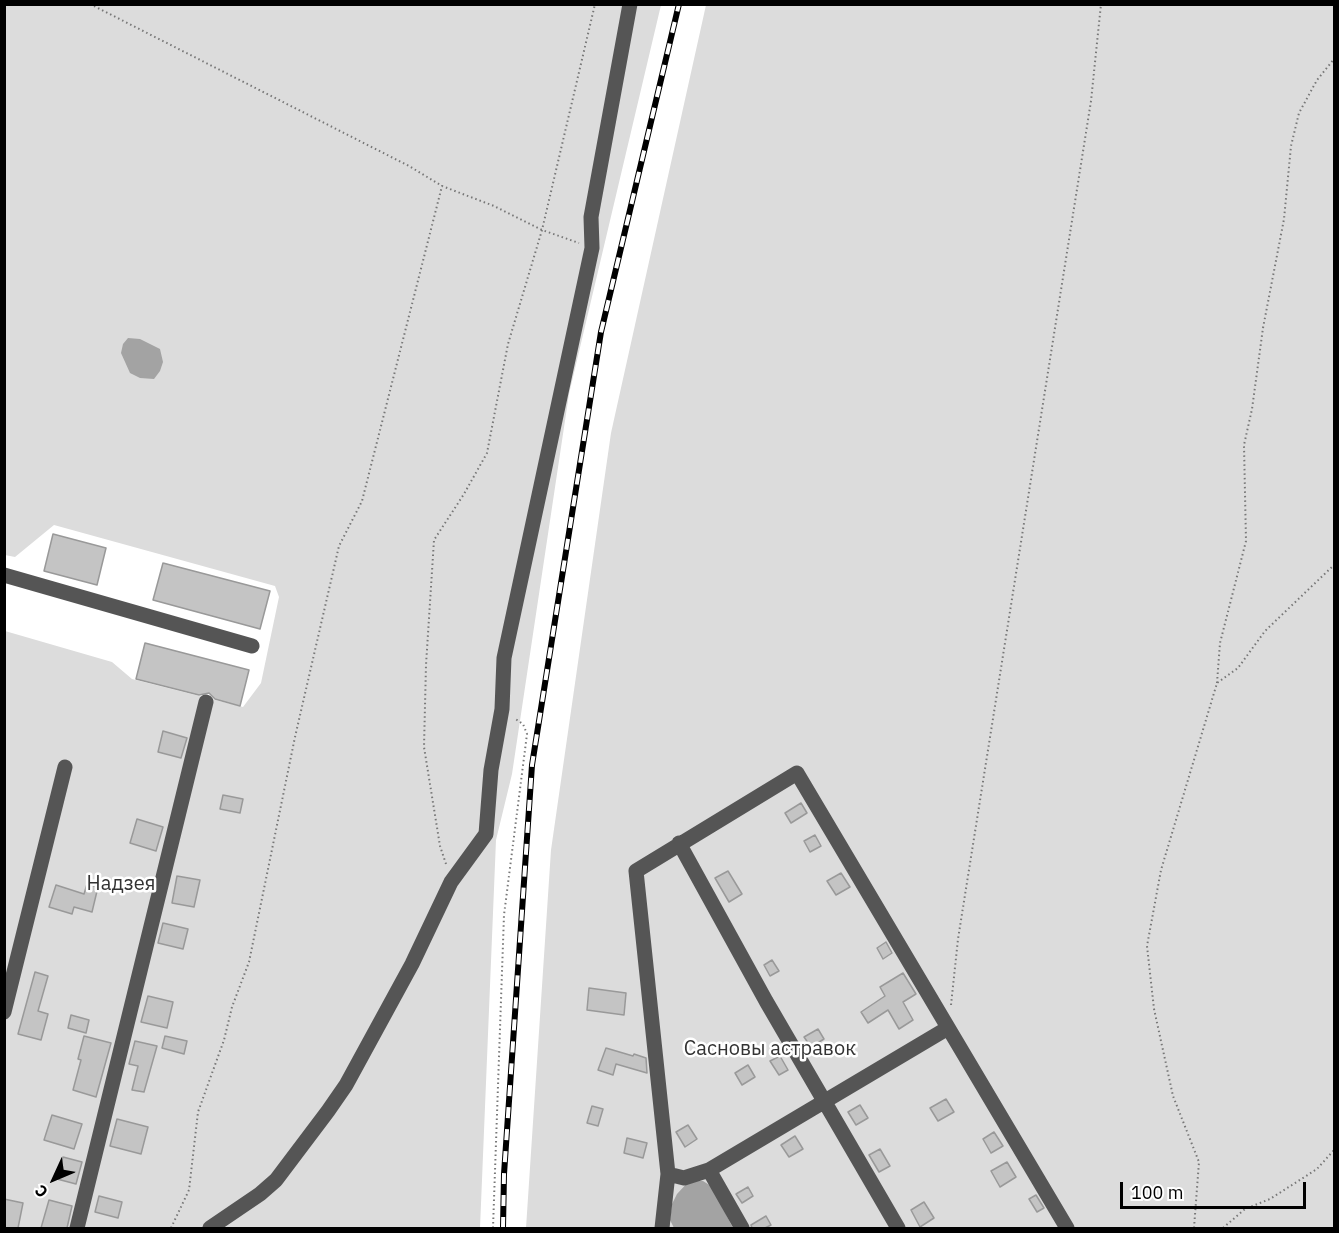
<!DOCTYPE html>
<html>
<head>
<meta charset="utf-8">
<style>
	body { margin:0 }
	#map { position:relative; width:1339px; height:1233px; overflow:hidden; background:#fff; font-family:"IBM Plex Sans",sans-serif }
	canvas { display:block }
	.frame { position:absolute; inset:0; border:6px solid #000; pointer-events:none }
	.north { position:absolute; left:24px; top:1149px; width:60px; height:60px; -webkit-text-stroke:4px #fff; paint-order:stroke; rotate:226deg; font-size:16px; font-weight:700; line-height:24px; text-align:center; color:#000 }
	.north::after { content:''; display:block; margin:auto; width:21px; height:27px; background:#000; clip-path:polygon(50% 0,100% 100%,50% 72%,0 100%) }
	.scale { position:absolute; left:1120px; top:1182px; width:186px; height:27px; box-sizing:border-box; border:3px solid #000; border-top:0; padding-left:8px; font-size:18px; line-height:21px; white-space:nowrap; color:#000; -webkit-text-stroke:4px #fff; paint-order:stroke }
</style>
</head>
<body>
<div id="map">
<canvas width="1339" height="1233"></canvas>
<div class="frame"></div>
<div class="north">С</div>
<div class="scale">100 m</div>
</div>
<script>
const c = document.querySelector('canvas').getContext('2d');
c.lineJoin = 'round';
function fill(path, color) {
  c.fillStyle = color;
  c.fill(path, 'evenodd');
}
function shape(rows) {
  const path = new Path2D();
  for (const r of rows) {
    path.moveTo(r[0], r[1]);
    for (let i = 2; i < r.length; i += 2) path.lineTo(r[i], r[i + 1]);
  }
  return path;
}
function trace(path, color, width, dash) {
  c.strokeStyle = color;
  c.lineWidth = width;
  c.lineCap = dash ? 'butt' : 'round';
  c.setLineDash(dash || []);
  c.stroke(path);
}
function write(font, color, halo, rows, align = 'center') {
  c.font = font + ' "IBM Plex Sans",sans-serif';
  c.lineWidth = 5;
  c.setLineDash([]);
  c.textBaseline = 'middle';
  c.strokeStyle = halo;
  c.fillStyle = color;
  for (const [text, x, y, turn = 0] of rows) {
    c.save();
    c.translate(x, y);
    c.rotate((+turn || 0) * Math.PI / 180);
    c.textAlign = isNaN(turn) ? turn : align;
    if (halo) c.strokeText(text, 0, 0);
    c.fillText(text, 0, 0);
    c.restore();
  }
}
fill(shape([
	[5,5,661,5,569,394,512,774,496,840,480,1228,5,1228,5,631,112,662,132,679,243,707,261,683,279,597,275,586,54,525,15,557,5,555],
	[706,5,1334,5,1334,1228,526,1228,551,850,611,433]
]), '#dcdcdc');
fill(shape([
	[128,338,140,339,160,349,163,362,160,371,154,379,140,378,130,373,121,353,123,344],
	[690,1180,703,1181,711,1186,733,1228,674,1228,670,1220,672,1204,677,1194]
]), '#a3a3a3');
const building = shape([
	[53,534,106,548,97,585,44,571,53,534],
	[163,563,270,591,260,629,153,600,163,563],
	[145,643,249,670,240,706,215,699,209,693,199,695,136,679,145,643],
	[163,731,187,738,181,758,158,752,163,731],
	[223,795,243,799,240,813,220,809,223,795],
	[801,803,807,813,791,823,785,813,801,803],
	[137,819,163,827,156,851,130,843,137,819],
	[815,835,821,846,810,852,804,841,815,835],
	[728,871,742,894,729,902,715,878,728,871],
	[841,873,850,887,836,895,827,881,841,873],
	[177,876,200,880,194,907,172,903,177,876],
	[87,884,98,887,92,912,74,907,72,914,49,907,56,885,84,894,87,884],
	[163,923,188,929,183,949,158,943,163,923],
	[886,942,892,953,883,959,877,948,886,942],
	[772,960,779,971,770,976,764,965,772,960],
	[35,972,48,976,38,1011,48,1014,41,1040,18,1034,35,972],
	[903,973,916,994,903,1002,913,1020,899,1029,888,1010,868,1023,861,1012,885,996,880,987,903,973],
	[589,988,626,993,624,1015,587,1010,589,988],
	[148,996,173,1002,167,1028,141,1022,148,996],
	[71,1015,89,1020,86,1033,68,1028,71,1015],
	[818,1029,824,1039,811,1047,804,1037,818,1029],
	[84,1036,111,1043,96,1097,73,1090,81,1060,78,1059,84,1036],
	[165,1036,187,1041,184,1054,162,1048,165,1036],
	[135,1041,157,1046,144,1092,132,1090,138,1066,129,1064,135,1041],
	[606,1048,633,1056,634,1054,646,1058,647,1073,616,1064,613,1075,598,1070,606,1048],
	[780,1056,788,1070,779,1075,770,1061,780,1056],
	[748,1065,755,1077,742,1085,735,1073,748,1065],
	[946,1099,954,1112,938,1121,930,1108,946,1099],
	[860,1105,868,1118,856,1125,848,1112,860,1105],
	[592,1106,603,1109,598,1126,587,1123,592,1106],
	[52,1115,82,1124,74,1149,44,1140,52,1115],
	[117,1119,148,1127,141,1154,110,1146,117,1119],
	[688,1125,697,1139,685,1147,676,1132,688,1125],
	[994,1132,1003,1146,991,1153,983,1139,994,1132],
	[795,1136,803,1149,789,1157,781,1145,795,1136],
	[627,1138,647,1143,643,1158,624,1153,627,1138],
	[880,1149,890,1166,879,1172,869,1155,880,1149],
	[63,1157,82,1162,76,1184,57,1179,63,1157],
	[1007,1162,1016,1177,1000,1187,991,1171,1007,1162],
	[748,1187,753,1196,742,1203,736,1194,748,1187],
	[1036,1195,1044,1208,1037,1212,1029,1199,1036,1195],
	[99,1196,122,1202,118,1218,95,1212,99,1196],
	[4,1199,23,1203,18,1228,4,1228,4,1199],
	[49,1200,72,1206,67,1228,41,1228,49,1200],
	[924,1202,934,1218,920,1227,911,1210,924,1202],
	[766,1216,771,1225,765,1228,752,1228,751,1225,766,1216]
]);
fill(building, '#c4c4c4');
trace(building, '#999', 1.5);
trace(shape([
	[90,4,409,166,442,186],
	[1217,683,1220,643,1246,541,1244,445,1252,409,1263,328,1284,219,1291,146,1299,113,1317,80,1334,59],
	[446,864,440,846,424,747,426,665,434,540,464,494,487,453,508,344,542,230,595,4],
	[951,1005,958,939,1091,101,1101,4],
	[171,1228,189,1190,198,1112,224,1040,232,1007,249,962,295,737,339,546,362,501,442,186,494,206,542,230,579,243],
	[493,1228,504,915,527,734,523,724,514,718],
	[1194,1228,1199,1162,1173,1096,1154,1009,1147,946,1161,870,1217,683,1238,668,1265,631,1334,565],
	[1223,1228,1245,1209,1270,1199,1317,1169,1334,1150]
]), '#777', 2, [1.5, 3]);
trace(shape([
	[4,575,252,646],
	[679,843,766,1001,898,1228],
	[4,1012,65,767],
	[948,1028,709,1170,684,1178,668,1174,636,871,797,773,1067,1228],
	[709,1170,742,1228],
	[77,1228,206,702],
	[210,1228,260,1194,276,1180,328,1111,346,1085,412,964,451,882,486,834,491,770,502,709,504,658,592,248,591,217,630,4],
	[662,1228,668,1174]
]), '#555', 15);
const rail = shape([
	[503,1228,504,1174,532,765,601,332,679,4]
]);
trace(rail, '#000', 6);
trace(rail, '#fff', 4, [11]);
write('20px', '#333', '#fff', [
	["Надзея",121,884],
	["Сасновы астравок",770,1049]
]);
</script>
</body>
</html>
